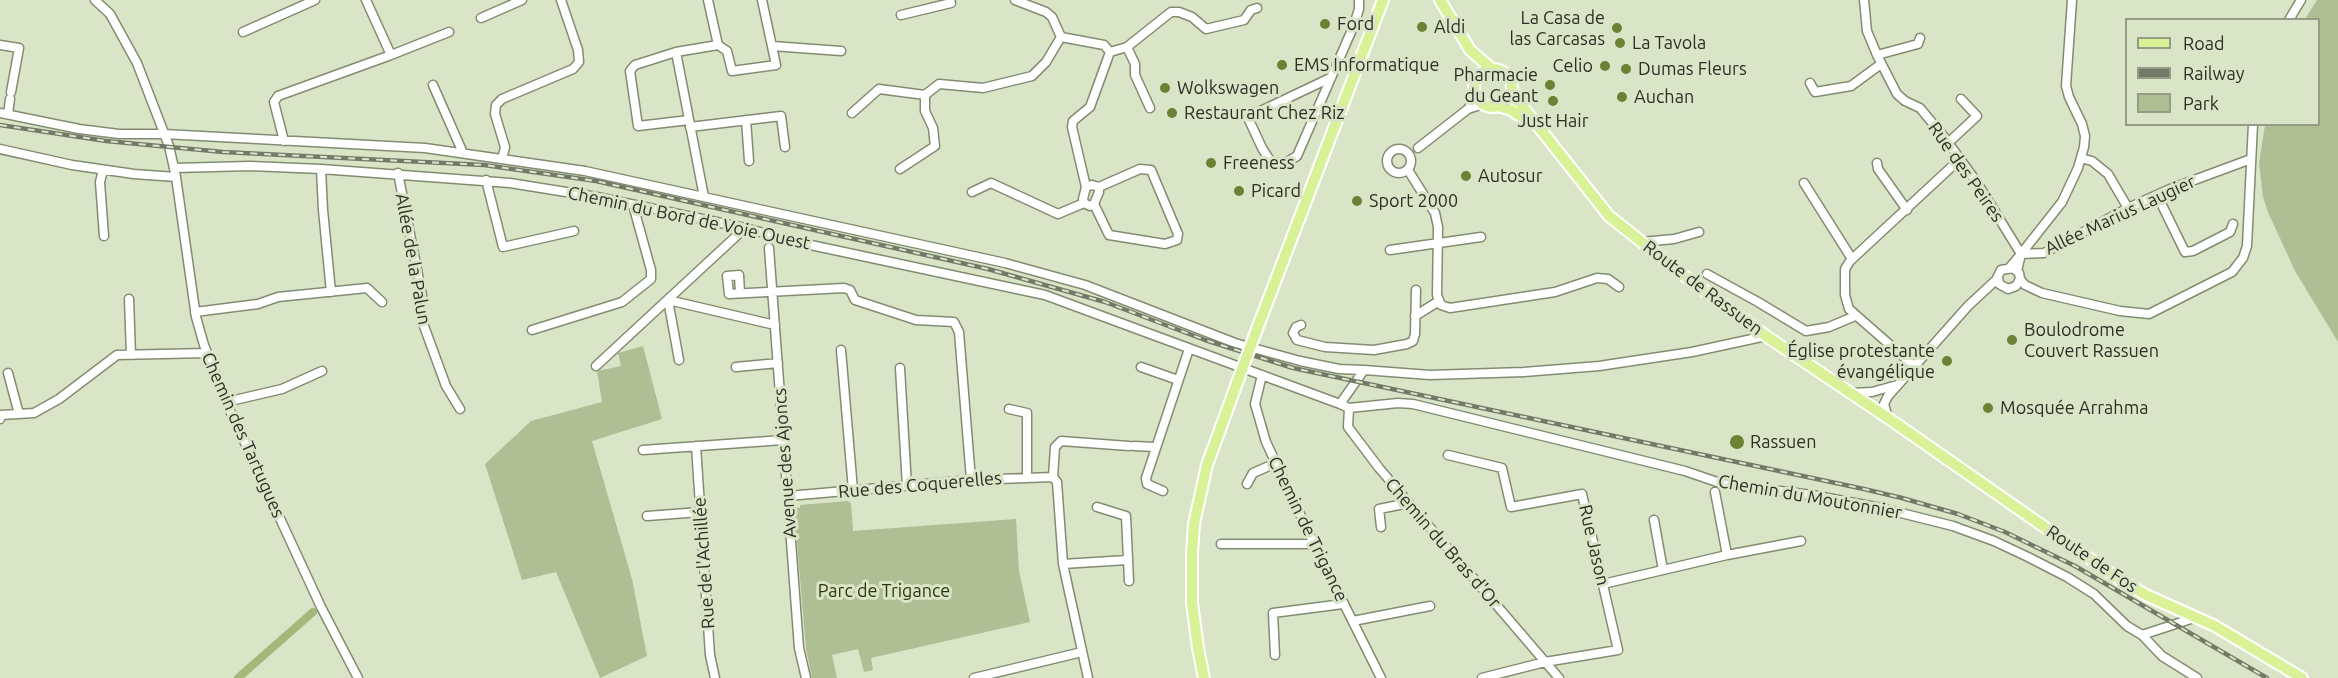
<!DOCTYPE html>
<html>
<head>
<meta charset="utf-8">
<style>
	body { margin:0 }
	#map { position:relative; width:2338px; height:678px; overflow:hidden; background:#dae5c8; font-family:Ubuntu,sans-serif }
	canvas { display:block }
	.legend { position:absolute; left:2125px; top:18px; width:195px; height:108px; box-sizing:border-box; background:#dae5c8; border:2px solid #949c86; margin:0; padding:8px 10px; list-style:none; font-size:18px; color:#2b2f24 }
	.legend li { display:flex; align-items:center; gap:12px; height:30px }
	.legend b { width:30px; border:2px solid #949c86 }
</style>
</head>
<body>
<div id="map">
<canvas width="2338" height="678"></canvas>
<ul class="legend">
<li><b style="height:8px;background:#d9f298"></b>Road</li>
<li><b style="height:8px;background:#727967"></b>Railway</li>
<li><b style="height:16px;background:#afbe93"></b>Park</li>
</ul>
</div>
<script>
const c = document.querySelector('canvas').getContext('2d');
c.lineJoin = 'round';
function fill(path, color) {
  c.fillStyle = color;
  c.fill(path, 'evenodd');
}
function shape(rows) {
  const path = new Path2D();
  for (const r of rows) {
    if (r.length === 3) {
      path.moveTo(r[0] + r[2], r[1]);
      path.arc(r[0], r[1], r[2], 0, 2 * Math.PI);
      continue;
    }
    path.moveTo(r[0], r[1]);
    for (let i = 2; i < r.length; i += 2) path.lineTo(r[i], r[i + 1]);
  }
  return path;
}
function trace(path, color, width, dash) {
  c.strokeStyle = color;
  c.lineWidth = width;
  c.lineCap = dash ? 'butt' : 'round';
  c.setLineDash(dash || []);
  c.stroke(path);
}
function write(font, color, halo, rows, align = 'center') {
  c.font = font + ' Ubuntu,sans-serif';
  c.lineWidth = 6;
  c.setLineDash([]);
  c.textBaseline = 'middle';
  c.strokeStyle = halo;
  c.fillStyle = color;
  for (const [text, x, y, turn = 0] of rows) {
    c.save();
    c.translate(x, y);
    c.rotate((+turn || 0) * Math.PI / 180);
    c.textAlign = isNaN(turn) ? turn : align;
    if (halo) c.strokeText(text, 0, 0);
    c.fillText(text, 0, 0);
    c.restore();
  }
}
fill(shape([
	[2317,0,2338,0,2338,342,2295,271,2268,212,2263,197,2259,163,2265,125,2318,124,2318,20,2305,19],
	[643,346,662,419,592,441,632,579,647,656,600,678,556,572,522,580,485,464,531,421,602,402,597,371,621,366,618,353],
	[848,501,851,503,853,531,1016,519,1019,571,1030,622,871,658,873,670,864,672,858,649,832,655,837,678,812,678,806,649,794,507,800,508,800,505]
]), '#afbe93');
trace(shape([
	[238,678,313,612]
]), '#a3b879', 8);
const minor = shape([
	[95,0,110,14,137,63,169,146,176,177,196,317,204,345,226,402,321,607,358,678],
	[708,0,718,45],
	[1015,0,1046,12,1052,17,1061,37],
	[1864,0,1867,31,1877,55,1897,94,1905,101,1920,108,1944,137,1976,181,2021,254],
	[901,15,951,3,950,0],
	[481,18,522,0],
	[2289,20,2301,0],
	[243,32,315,0],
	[0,45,19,48,11,92],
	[772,46,841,51],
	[1127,47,1135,64,1135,75,1150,108],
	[676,52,704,197],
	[1110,52,1127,47,1171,12,1179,12,1192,17,1206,29,1244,20,1251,10,1257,8],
	[391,55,449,32],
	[1877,55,1918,44,1920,38],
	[1330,78,1250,116,1249,120,1262,148,1269,159,1274,163,1287,162,1297,156,1354,25,1359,9,1359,0],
	[1810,83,1815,92,1851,86,1881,64],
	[433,85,463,153],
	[925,95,939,84,983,88,1032,76,1046,62,1061,37,1104,45,1110,52],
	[1476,96,1468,109,1483,104],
	[0,113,79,129,119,134,164,134,425,148,585,171,1005,263,1085,285,1235,343,1300,361,1339,369,1364,370],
	[852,113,879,89,925,95,925,111,933,128,935,146,900,169],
	[8,114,10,99],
	[689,120,638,126,630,71,635,65,676,52,718,45,727,51,732,71,776,65,762,0],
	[746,120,749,161],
	[690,127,781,116,785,147],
	[284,141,274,102,278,96,391,55,366,0],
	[1948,143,1977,116,1961,99],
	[1418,148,1468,109],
	[0,149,72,165,134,174,176,177],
	[1399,161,12],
	[2081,158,2092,161,2108,174,2128,208],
	[502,159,505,147,495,114,496,105,502,99,573,69,579,62,578,50,561,0],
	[1877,163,1878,169,1907,210],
	[175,168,250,166,321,169,510,183,597,197,745,228,806,244,1045,295,1072,305,1340,404,1349,408,1348,427,1379,468,1559,678],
	[321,169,323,210,331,292],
	[103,170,100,182,104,236],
	[1408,170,1435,213,1438,227,1437,295,1441,305,1450,308,1555,292,1597,278,1608,279,1619,287],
	[398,173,422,295,421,318,446,386,460,409],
	[486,180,503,247,574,231],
	[1804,183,1852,259],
	[1092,185,1099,187,1099,192,1094,204,1090,206,1084,203,1083,199,1086,187,1092,185],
	[1086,187,1072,127,1073,121,1090,107,1110,52],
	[972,192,991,183,1058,214,1084,203],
	[2157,195,2185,252,2193,251,2230,232,2233,224],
	[1094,204,1109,235,1165,244,1177,240,1178,234,1151,170,1140,169,1099,187],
	[1641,242,1674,239,1699,232],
	[769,248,799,648,806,678],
	[1390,250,1481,237],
	[2021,254,2062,202,2078,168,2084,147,2085,136,2082,124,2069,97,2066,86,2072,0],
	[2021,254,2044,253,2128,208,2170,189,2251,159],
	[2010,267,2021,254,2017,271],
	[1707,274,1758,302,1806,331,1829,327,1855,316],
	[2020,279,2025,285,2042,293,2120,311,2149,314,2232,272,2243,258,2247,246,2253,124],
	[740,293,739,275,727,276,729,294,844,288,850,290,855,300,916,320,954,322,959,332,971,480],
	[129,299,131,355],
	[668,300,775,325],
	[668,300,679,360],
	[195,312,258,304,278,297,367,288,382,302],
	[1415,316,1439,301],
	[1301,325,1296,327,1293,333,1297,340,1325,347,1374,350,1407,344,1413,341,1415,334,1416,290],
	[532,330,622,302,651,279,651,270,633,205],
	[841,350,853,490],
	[596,366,745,228],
	[1914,366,1849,309,1845,295,1845,269,1850,261,1960,159],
	[736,367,778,363],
	[1141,367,1178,380],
	[900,368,907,486],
	[8,373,19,414],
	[1262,375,1255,404,1266,442,1314,544,1381,678],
	[1851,393,1872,392,1897,385],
	[226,402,282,389,322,371],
	[1340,404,1364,370,1430,375,1524,372,1599,366,1692,352,1766,336],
	[1349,408,1398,403,1413,404,1685,471,1723,484,1812,495,1881,508,1953,526,1994,541,2028,557,2067,577,2094,594,2127,626,2142,635,2162,656,2197,678],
	[1009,409,1027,413,1027,477],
	[1888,418,1884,404,1888,396,1968,306,1996,280,2001,270,2013,268,2019,273,2020,279,2016,286,2008,289,1999,284,1998,277],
	[0,419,1,415,34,413,59,399,117,355,207,353],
	[696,446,710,655,715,678],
	[1134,446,1155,447],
	[643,450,783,440],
	[1448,455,1502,468,1511,507,1582,494,1618,650,1545,662,1482,678],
	[1053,477,1057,482,1063,564,1088,678],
	[1053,477,1055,447,1061,441,1129,446],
	[1247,484,1253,473,1276,463],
	[1163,491,1147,484,1146,478,1189,349],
	[788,496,971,480,1053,477],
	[1097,507,1126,516,1129,581],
	[647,516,700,512],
	[1654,520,1663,570],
	[1381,527,1379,509,1409,503],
	[1221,544,1314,544],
	[1727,555,1801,541],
	[1063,564,1127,560],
	[1603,584,1727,555,1715,492],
	[1353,621,1430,606],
	[2142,635,2197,617],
	[1275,655,1273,613,1343,604],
	[974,678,1082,652]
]);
const major = shape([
	[1440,0,1470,50,1492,69],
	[1493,88,19],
	[1511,92,1609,216,1686,277,1766,336,1888,418,2119,579,2146,595,2215,626,2302,678],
	[1499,106,1511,110,1528,121],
	[1257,329,1383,0],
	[1204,678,1198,648,1192,603,1192,553,1194,524,1207,465,1237,383]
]);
trace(minor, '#828c71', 11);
trace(major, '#fff', 14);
trace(minor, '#fff', 8);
trace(major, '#d9f298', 10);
const rail = shape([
	[0,125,106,141,223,152,484,165,596,181,988,269,1105,302,1205,340,1293,368,1864,489,1902,498,1958,514,2005,532,2075,566,2267,678]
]);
trace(rail, '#727967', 4.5);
trace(rail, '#dae5c8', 2, [7]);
const majorBridge = shape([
	[1237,383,1257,329]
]);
trace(majorBridge, '#fff', 14, []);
trace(majorBridge, '#d9f298', 10);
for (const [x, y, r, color] of [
	[1325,24,6,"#6b8133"],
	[1422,27,6,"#6b8133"],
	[1617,28,6,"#6b8133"],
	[1620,43,6,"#6b8133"],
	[1282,65,6,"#6b8133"],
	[1605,66,6,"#6b8133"],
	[1626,69,6,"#6b8133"],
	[1550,85,6,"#6b8133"],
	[1165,88,6,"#6b8133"],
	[1622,97,6,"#6b8133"],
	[1553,101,6,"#6b8133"],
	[1172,113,6,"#6b8133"],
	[1211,163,6,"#6b8133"],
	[1466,176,6,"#6b8133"],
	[1239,191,6,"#6b8133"],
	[1357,201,6,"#6b8133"],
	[2012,340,6,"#6b8133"],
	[1947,361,6,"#6b8133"],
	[1988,408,6,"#6b8133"],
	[1737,442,8,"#6b8133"]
]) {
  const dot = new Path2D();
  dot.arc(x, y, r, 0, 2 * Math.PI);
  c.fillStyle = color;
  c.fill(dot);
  trace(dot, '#dae5c8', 2);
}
write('18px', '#2b2f24', '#dae5c8', [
	["La Casa de",1605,18,"right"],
	["las Carcasas",1605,39,"right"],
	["Ford",1337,24],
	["Aldi",1434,27],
	["La Tavola",1632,43],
	["EMS Informatique",1294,65],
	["Celio",1593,66,"right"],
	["Dumas Fleurs",1638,69],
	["Pharmacie",1538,75,"right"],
	["du Geant",1538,96,"right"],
	["Wolkswagen",1177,88],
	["Auchan",1634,97],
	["Restaurant Chez Riz",1184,113],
	["Just Hair",1553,121,"center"],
	["Freeness",1223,163],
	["Autosur",1478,176],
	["Picard",1251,191],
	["Sport 2000",1369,201],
	["Boulodrome",2024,330],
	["Couvert Rassuen",2024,351],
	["Église protestante",1935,351,"right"],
	["évangélique",1935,372,"right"],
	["Mosquée Arrahma",2000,408],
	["Rassuen",1750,442]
], 'left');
write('18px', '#2b2f24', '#dae5c8', [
	["Rue des Peires",1966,172,55],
	["Allée Marius Laugier",2120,215,-25],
	["Chemin du Bord de Voie Ouest",689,218,12],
	["Allée de la Palun",413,259,80],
	["Route de Rassuen",1703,288,37],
	["Chemin des Tartugues",243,435,66],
	["Avenue des Ajoncs",785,463,-94],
	["Rue des Coquerelles",920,485,-5],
	["Chemin du Moutonnier",1810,497,10],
	["Chemin de Trigance",1308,529,64],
	["Chemin du Bras d'Or",1443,543,49],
	["Rue Jason",1594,545,77],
	["Route de Fos",2092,559,34],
	["Rue de l'Achillée",704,563,-94]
]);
write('18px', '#2d3909', '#dae5c8', [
	["Parc de Trigance",884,591]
]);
</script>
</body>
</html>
